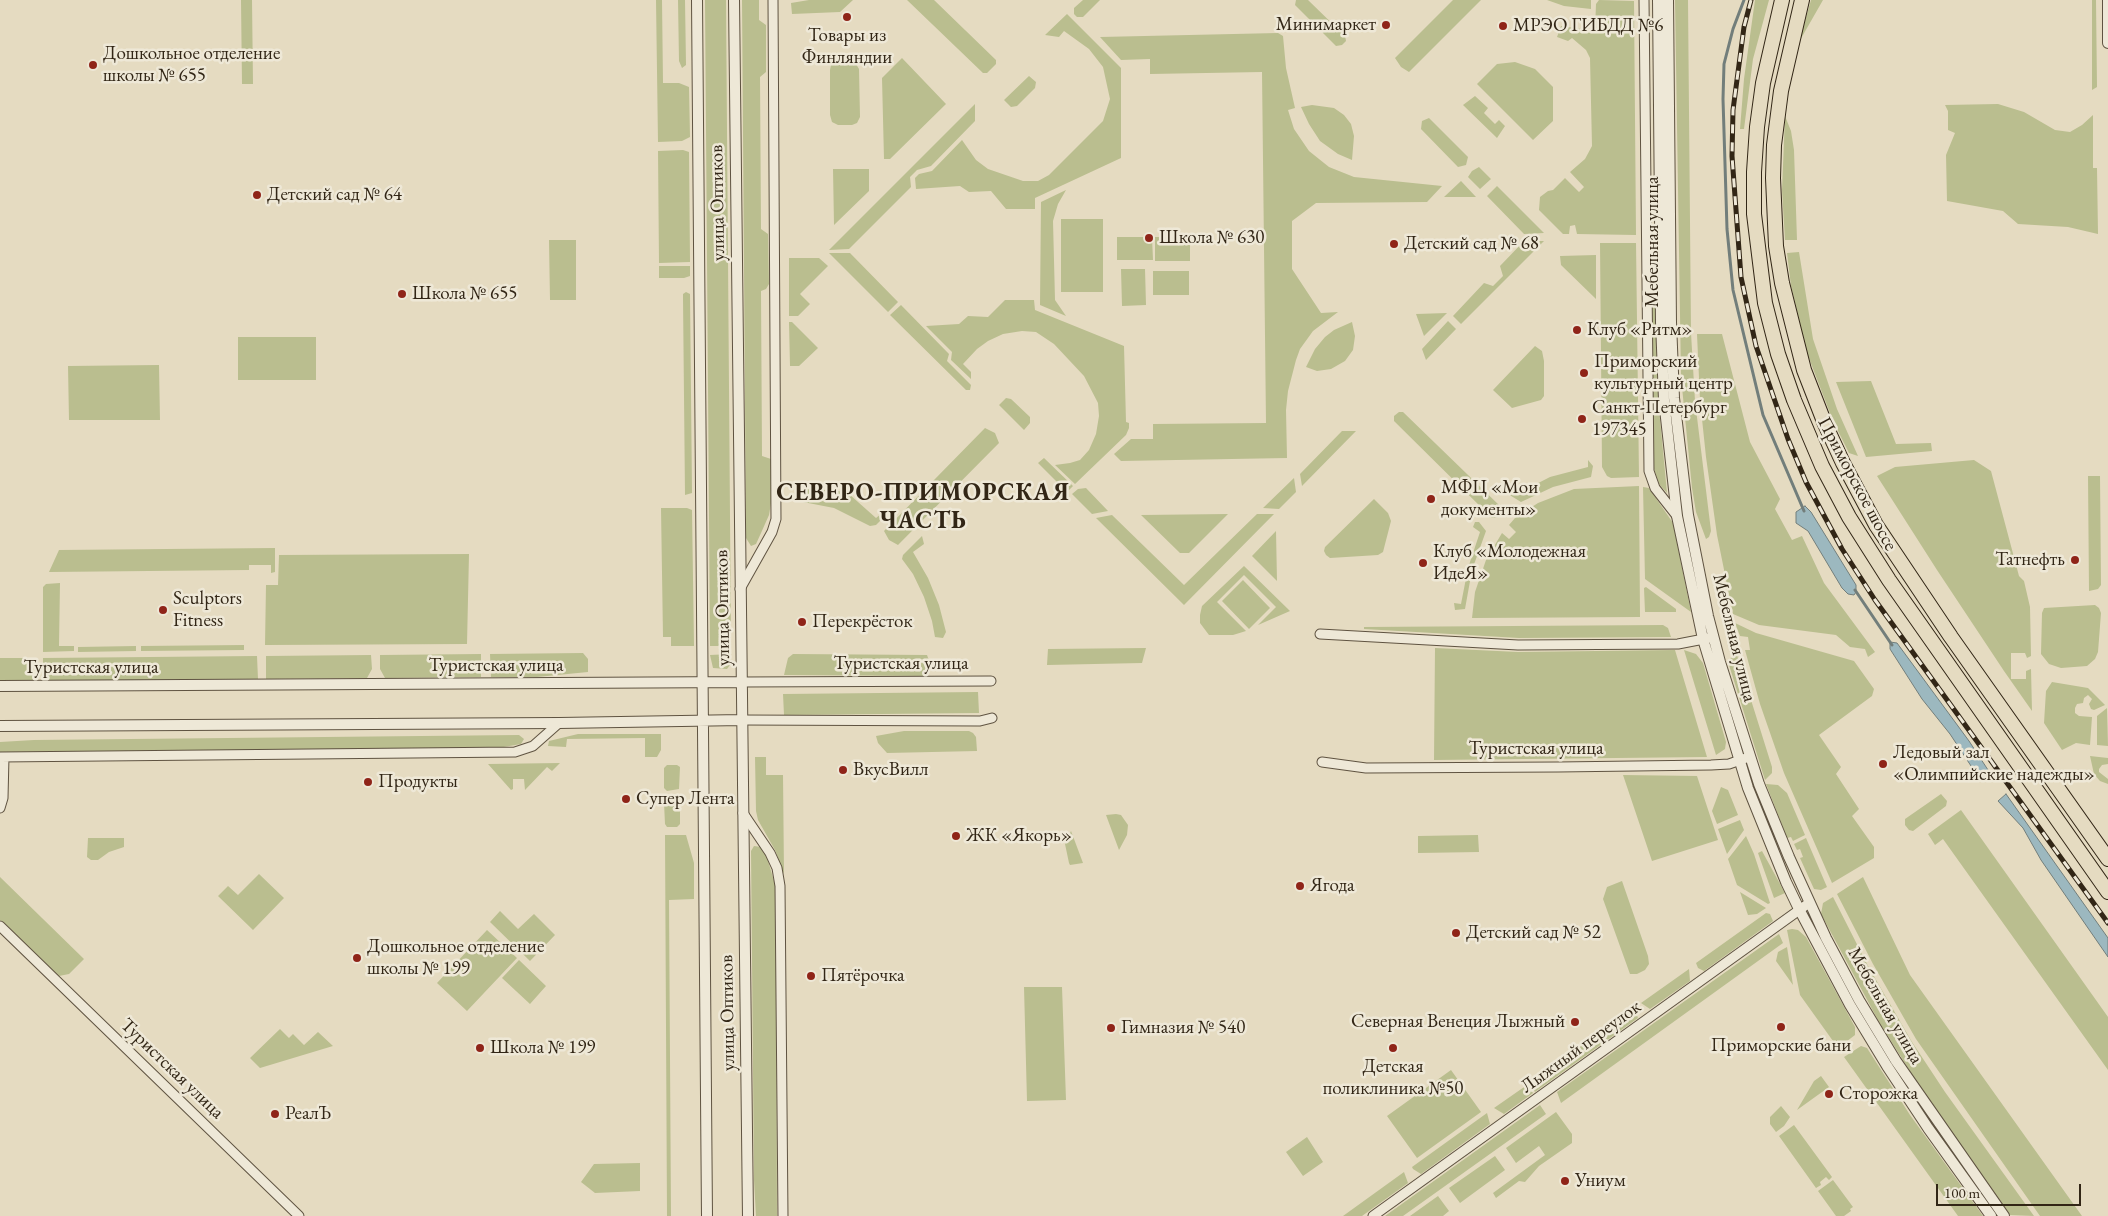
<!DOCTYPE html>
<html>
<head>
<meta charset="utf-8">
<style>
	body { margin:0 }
	#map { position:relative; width:2108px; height:1216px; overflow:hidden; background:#e5dbc1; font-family:"EB Garamond",serif }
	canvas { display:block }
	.scale { position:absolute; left:1936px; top:1184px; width:145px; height:22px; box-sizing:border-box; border:2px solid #322616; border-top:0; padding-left:6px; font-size:15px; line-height:18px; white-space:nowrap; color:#322616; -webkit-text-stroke:4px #eee8d7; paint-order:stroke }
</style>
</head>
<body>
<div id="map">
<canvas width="2108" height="1216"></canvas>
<div class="scale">100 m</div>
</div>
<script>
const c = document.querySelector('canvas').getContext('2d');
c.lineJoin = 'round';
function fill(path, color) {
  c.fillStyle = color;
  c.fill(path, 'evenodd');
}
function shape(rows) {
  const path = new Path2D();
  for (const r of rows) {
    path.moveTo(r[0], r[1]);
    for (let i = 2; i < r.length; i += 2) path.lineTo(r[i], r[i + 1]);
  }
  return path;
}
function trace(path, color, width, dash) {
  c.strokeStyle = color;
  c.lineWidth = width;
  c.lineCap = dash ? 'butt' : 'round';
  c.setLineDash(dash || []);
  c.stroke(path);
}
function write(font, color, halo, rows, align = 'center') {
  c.font = font + ' "EB Garamond",serif';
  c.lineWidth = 5;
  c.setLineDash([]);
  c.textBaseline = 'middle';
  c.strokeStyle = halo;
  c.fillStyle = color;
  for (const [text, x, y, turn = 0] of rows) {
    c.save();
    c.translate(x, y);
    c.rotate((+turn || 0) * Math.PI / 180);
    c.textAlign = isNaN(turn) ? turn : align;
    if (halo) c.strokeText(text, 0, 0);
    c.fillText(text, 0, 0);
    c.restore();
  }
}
fill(shape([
	[241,0,252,0,253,84,242,84],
	[656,0,662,0,663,83,679,83,689,87,690,137,682,141,658,142],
	[678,0,685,0,686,65,682,68,679,61],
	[705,0,726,0,731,646,710,646],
	[742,0,759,0,759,20,766,25,766,72,760,77,761,229,768,234,769,284,766,289,761,291,762,456,771,459,771,503,769,515,761,533,756,544,751,546,746,538],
	[809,0,853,0,840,12,792,14,791,3],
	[907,0,934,0,996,60,996,64,987,73,983,73],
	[1083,0,1100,0,1083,17,1077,17,1074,14,1074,8],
	[1296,0,1308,0,1345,36,1346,41,1342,45,1336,46,1295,5],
	[1453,0,1481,0,1409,72,1401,67,1395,58],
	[1547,0,1591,0,1591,9,1564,6],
	[1599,0,1634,1,1636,235,1577,234,1575,225,1570,226,1569,234,1563,234,1539,210,1540,197,1548,191,1553,190,1565,178,1579,192,1584,187,1570,172,1585,159,1592,146,1590,58,1586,50,1572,38,1568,41,1557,37,1561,26,1595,31,1596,4],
	[1675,0,1688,0,1691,333,1695,401,1711,531,1709,537,1706,539,1696,512,1692,488,1681,377],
	[1755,0,1769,0,1753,59,1744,129,1740,129,1744,79],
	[1811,0,1823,0,1799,42],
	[2092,0,2096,0,2097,87,2092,90],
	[1067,14,1121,68,1121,158,1035,198,1035,209,1006,209,991,191,969,192,960,186,916,189,915,178,919,174,932,171,962,140,976,160,988,169,1023,181,1038,181,1049,175,1103,121,1110,99,1103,67,1089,49,1064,31,1059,37,1045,35],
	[1278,33,1283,36,1286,68,1295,108,1288,110,1294,129,1309,151,1329,167,1354,177,1442,186,1427,202,1316,203,1292,221,1292,269,1321,313,1338,312,1313,331,1300,349,1296,360,1288,391,1286,410,1287,458,1121,461,1114,454,1131,439,1153,439,1153,424,1266,423,1262,72,1150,74,1150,59,1121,60,1100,37],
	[902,58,946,104,890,159,884,159,882,78],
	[851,61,856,64,859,69,860,117,857,123,852,125,838,125,832,122,830,115,830,70,831,65,836,62],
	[1515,62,1535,69,1553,87,1553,121,1533,140,1477,84,1497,64],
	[1029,76,1036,82,1035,88,1017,106,1011,107,1004,100],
	[1475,96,1488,108,1484,113,1495,124,1499,120,1505,126,1497,138,1463,105],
	[975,104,975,121,931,166,917,170,910,177,911,187,849,249,829,250],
	[1998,104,2024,112,2055,130,2070,132,2082,125,2093,115,2093,168,2097,168,2098,234,2068,227,2018,224,2003,211,1947,201,1946,155,1955,133,1948,130,1948,111,1945,105],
	[1312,105,1334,108,1344,115,1351,124,1354,136,1352,160,1338,154,1320,141,1309,124,1301,107],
	[1785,116,1791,131,1794,150,1797,240,1785,240,1782,190],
	[1429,118,1468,157,1466,165,1458,167,1421,129,1422,121],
	[683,150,689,152,690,262,659,263,658,151],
	[1479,167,1491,179,1480,189,1468,177,1472,171],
	[833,169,869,169,869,191,834,225],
	[1461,181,1476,197,1444,197],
	[1497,186,1544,233,1524,234,1487,196],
	[1066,190,1058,204,1053,221,1055,300,1066,316,1040,305,1041,202],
	[1061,219,1103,219,1103,292,1061,292],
	[1117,237,1152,237,1153,260,1117,260],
	[1155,237,1190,237,1190,261,1155,261],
	[549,240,576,240,576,300,550,300],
	[1524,241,1544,241,1461,324,1453,316,1484,283,1493,286,1503,276,1500,266],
	[1600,243,1636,243,1639,477,1611,478,1607,476,1602,467],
	[1799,252,1813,339,1837,409,1858,456,1849,453,1833,421,1807,353,1791,286,1787,253],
	[829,253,850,253,898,302,888,312],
	[1596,255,1596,299,1561,265,1560,256],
	[789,258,819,258,828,266,800,294,810,304,798,316,789,316],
	[690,266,690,276,684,278,659,278,659,266],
	[1121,269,1145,269,1146,305,1122,306],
	[1153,271,1189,271,1189,295,1153,295],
	[686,292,690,294,692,493,685,495,683,298,683,294],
	[1005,300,1034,300,1035,310,1124,346,1126,422,1129,423,1129,428,1126,435,1075,484,1055,465,1070,463,1080,460,1089,450,1096,434,1099,416,1098,403,1084,376,1054,344,1036,332,1022,331,1003,334,988,341,977,349,963,364,971,372,971,379,951,360,952,352,926,326,959,324,968,316,988,317],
	[901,305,949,354,947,361,971,385,970,390,966,390,890,315],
	[1652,306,1655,306,1659,409,1667,493,1659,484,1654,469],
	[1447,313,1424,336,1416,314],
	[1448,321,1456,329,1426,360,1422,349],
	[789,322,792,322,818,348,799,366,790,366],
	[1352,322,1355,336,1353,350,1345,361,1331,369,1317,371,1306,367,1315,349,1325,337,1334,330],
	[1697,334,1722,334,1750,442,1780,499,1775,509,1792,540,1802,536,1824,583,1875,652,1868,657,1865,649,1850,647,1836,635,1759,625,1733,614,1717,535,1706,457,1700,400],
	[238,337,316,337,316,380,238,380],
	[1535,346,1542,351,1544,361,1544,396,1541,400,1512,408,1493,390],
	[159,365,160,420,69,420,68,366],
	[1871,381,1896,444,1931,443,1932,451,1866,457,1836,382],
	[1006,398,1011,399,1030,417,1030,423,1024,430,999,405],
	[1399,412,1403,412,1500,506,1501,514,1498,517,1492,518,1394,421,1394,416],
	[985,428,995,433,999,443,898,545,889,540,884,531],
	[1342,431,1356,431,1302,486,1300,474],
	[1044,458,1073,486,1067,492,1038,463],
	[1588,460,1593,466,1591,477,1553,487,1521,502,1508,494,1507,492,1510,491,1515,495,1550,477,1588,467],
	[1974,460,1991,471,2019,576,2024,581,2030,607,2031,656,2027,658,2025,653,2011,653,2011,679,2026,679,2026,671,2031,669,2032,711,2004,671,1937,570,1877,476,1895,467],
	[2088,476,2100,476,2101,585,2098,589,2089,591],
	[1294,478,1296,492,1279,509,1263,508],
	[1639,486,1640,617,1472,618,1475,592,1486,560,1502,533,1509,539,1516,532,1509,525,1515,518,1538,503,1574,489],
	[1643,487,1649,488,1673,523,1691,612,1645,579],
	[1086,488,1108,511,1092,514,1072,494,1078,489],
	[804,489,839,491,849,494,876,518,881,514,884,517,876,525,870,526,834,508,803,502],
	[1374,499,1388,513,1391,521,1383,552,1378,555,1330,558,1326,555,1324,551,1325,547],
	[661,508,687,508,692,510,694,646,671,646,671,637,663,637],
	[1228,514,1189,553,1180,553,1141,515],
	[1257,514,1274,514,1184,605,1096,518,1112,515,1184,585],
	[1475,522,1479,522,1486,531,1472,570,1465,609,1455,610,1454,603,1461,604,1468,568,1480,532,1473,527],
	[1276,531,1277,581,1252,556],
	[922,536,924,544,913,552,928,578,939,605,946,632,943,638,935,637,932,621,924,597,913,574,902,559,903,555],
	[275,548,275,572,271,573,271,565,249,565,249,570,49,572,59,550],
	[469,554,467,644,265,645,266,585,278,585,279,555],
	[1244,566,1290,611,1258,625,1276,607,1244,575,1217,602,1246,631,1233,635,1209,635,1200,623,1200,615,1202,606],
	[1243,580,1270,608,1249,629,1222,601],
	[60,583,59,646,74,646,74,651,43,652,43,587,46,584],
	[1646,587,1676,609,1676,612,1645,612,1644,588],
	[2095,605,2099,608,2101,613,2098,652,2095,659,2087,666,2061,668,2049,664,2041,654,2042,613,2044,608],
	[1735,623,1756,633,1854,661,1874,689,1872,696,1819,735,1841,767,1836,774,1859,809,1852,816,1874,847,1874,858,1832,883,1784,773,1760,704,1745,650,1750,650,1748,637,1740,636],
	[1663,625,1668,628,1671,637,1519,638,1364,629,1364,627],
	[244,645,244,650,141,651,141,646],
	[136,646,136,651,78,652,78,647],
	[1146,648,1142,663,1047,665,1048,649],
	[1435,648,1518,652,1675,650,1707,757,1434,760],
	[1684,650,1696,654,1703,663,1726,742,1725,749,1716,755],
	[1736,652,1772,767,1772,773,1765,780,1729,665,1729,660],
	[583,653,588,659,588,672,537,677,491,677,490,654],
	[481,654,481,677,385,678,380,669,380,655],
	[731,654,730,665,727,669,713,668,710,655],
	[793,654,927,655,931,666,926,676,784,675,788,658],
	[371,655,372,669,367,678,266,679,266,656],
	[257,656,258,679,43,681,43,658],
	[0,658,33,658,33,681,0,681],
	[2052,682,2088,688,2105,705,2094,710,2091,709,2089,704,2092,699,2088,695,2084,698,2083,703,2077,704,2075,708,2075,713,2079,716,2092,717,2090,745,2076,743,2062,750,2044,723,2046,691],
	[978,692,979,713,784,715,783,694],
	[2107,708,2108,746,2097,745,2097,716],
	[904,731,969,731,973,733,976,737,977,751,887,753,878,743,876,736],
	[578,734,661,734,661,750,657,757,645,757,645,738,567,739,566,747,548,746,549,741],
	[519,735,524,739,521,744,498,748,0,752,0,742,34,740],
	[2090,756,2108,758,2108,764,2102,765,2099,769,2099,772,2108,779,2108,784,2100,781,2094,774],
	[755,757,766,757,766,775,783,775,784,874,775,850,758,820,756,811],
	[560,763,552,771,547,767,525,790,524,779,513,779,513,789,511,790,488,764],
	[667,765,677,765,680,767,679,789,667,791,664,788,664,768],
	[1623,775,1697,776,1718,840,1652,861],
	[1766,784,1778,785,1787,793,1805,835,1793,841,1791,837,1787,838],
	[1721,787,1728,790,1738,815,1717,824,1712,811],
	[1941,794,1947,801,1946,806,1913,831,1909,830,1905,825,1905,819],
	[667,800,676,800,680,803,680,824,677,827,667,827,665,824,664,803],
	[1961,810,2108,1017,2108,1070,1943,839,1935,845,1928,834],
	[1116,814,1121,815,1128,825,1127,835,1119,850,1106,815],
	[1740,820,1744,830,1727,854,1718,829],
	[1071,831,1083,863,1070,865,1069,863,1065,844],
	[665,835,686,835,694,863,694,899,669,900,671,1216,667,1216],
	[1478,835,1479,852,1418,853,1418,836],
	[1746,836,1754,854,1770,903,1768,904,1737,885,1728,859],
	[88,838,124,838,124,847,109,852,98,860,91,860,87,857],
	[1806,838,1827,887,1821,890,1814,889,1800,858,1803,857,1800,849,1797,850,1794,844],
	[754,846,761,847,767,857,776,888,777,1216,756,1216,754,1180,751,851],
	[1762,851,1785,893,1774,898,1758,853],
	[259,874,284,898,253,930,218,896,228,886,238,895],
	[0,877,84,959,69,974,59,976,55,974,0,920],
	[1863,877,1910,975,2082,1216,2040,1216,1916,1039,1873,964,1837,894],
	[1622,881,1648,956,1649,964,1645,970,1637,974,1630,974,1603,899,1607,887],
	[1740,892,1766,908,1757,914,1748,915],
	[1833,897,1868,966,1912,1042,1945,1092,2034,1216,2010,1215,1930,1103,1879,1022,1821,914,1823,903],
	[500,911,518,929,534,914,555,935,530,961,490,922],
	[1766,913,1770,914,1773,921,1704,971,1698,968,1696,963],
	[1792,929,1798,930,1806,937,1855,1027,1855,1035,1838,1048,1800,995,1787,930],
	[487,930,517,958,467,1011,437,983],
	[1779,934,1783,943,1561,1103,1557,1092],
	[1787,947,1793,985,1776,961,1778,952],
	[519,960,546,986,530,1004,502,978],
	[1689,969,1690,981,1650,1009,1641,1003],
	[1024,987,1062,987,1066,1100,1027,1101],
	[1634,1008,1638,1018,1535,1092,1529,1083],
	[280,1029,289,1038,293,1034,304,1045,318,1032,333,1046,260,1068,250,1058],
	[1861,1046,1867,1048,1910,1115,1983,1216,1958,1216,1844,1057],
	[1451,1070,1481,1112,1417,1158,1387,1116],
	[1821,1076,1829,1087,1797,1110,1814,1081],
	[1527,1085,1533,1093,1504,1114,1494,1108],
	[1540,1105,1546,1114,1403,1216,1385,1216],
	[1781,1106,1790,1117,1784,1126,1776,1132,1770,1124,1770,1117],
	[1556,1112,1572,1134,1572,1143,1539,1166,1525,1182,1519,1181,1496,1198,1493,1193,1545,1155,1539,1146,1516,1163,1506,1148],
	[1487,1113,1490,1124,1421,1174,1413,1169,1412,1167],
	[1794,1125,1832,1177,1829,1180,1826,1177,1820,1182,1821,1185,1816,1188,1779,1136],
	[1307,1137,1323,1162,1303,1176,1286,1152],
	[1495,1156,1505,1170,1460,1203,1449,1188],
	[640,1163,640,1191,595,1193,581,1182,594,1164],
	[1404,1172,1408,1183,1362,1216,1343,1216],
	[1833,1180,1853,1207,1850,1209,1851,1211,1844,1216,1836,1216,1818,1191],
	[1438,1196,1449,1211,1443,1216,1410,1216]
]), '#babe8f');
const water = shape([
	[1805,506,1811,512,1856,585,1856,592,1854,595,1848,594,1842,588,1808,531,1796,523,1796,512,1805,506],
	[1890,642,1897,643,1969,741,1992,776,1984,781,1975,772,1950,734,1922,699,1890,649,1890,642],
	[2006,794,2108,938,2108,957,2041,860,2023,828,1998,801,2006,794]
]);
fill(water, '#9cb8bf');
trace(water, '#727e7b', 1);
trace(shape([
	[1744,0,1733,29,1724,64,1723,99,1727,229,1733,290,1763,415,1804,511],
	[1855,590,1892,645]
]), '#727e7b', 3);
const minor = shape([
	[1644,0,1649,471,1655,488,1677,516],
	[740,589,772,532,776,519,773,0],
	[1320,634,1518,645,1678,644,1709,638],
	[742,682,991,681],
	[742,720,980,721,992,718],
	[0,757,515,752,533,746,559,723],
	[1322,762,1366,768,1558,767,1711,765,1729,764,1746,758],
	[0,808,3,798,4,757],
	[743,813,770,853,777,868,780,886,783,1216],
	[0,926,299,1216],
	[1373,1216,1809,903]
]);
const tertiary = shape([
	[697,0,707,1216],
	[734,0,748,1216],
	[1658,0,1661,322,1664,400,1677,516,1703,639,1748,788,1786,882,1799,909,1850,1005,1887,1066,1928,1128,1991,1216],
	[1668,0,1671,322,1674,398,1688,515,1708,616,1720,662,1759,784,1789,857,1826,938,1859,1000,1896,1061,2004,1216],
	[2108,0,2108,43],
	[0,686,742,682],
	[0,726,559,723,742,720]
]);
const primary = shape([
	[1782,0,1763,83,1757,127,1754,172,1754,214,1765,303,1778,354,1794,400,1822,466,1849,517,1889,580,2108,892],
	[1802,0,1781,91,1774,145,1773,178,1776,246,1782,283,1804,370,1825,424,1843,463,1876,525,1951,637,2108,859]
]);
trace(minor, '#5f5341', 11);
trace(tertiary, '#5f5341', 12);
trace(primary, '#322616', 16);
trace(minor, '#eee8d7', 9);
trace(tertiary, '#eee8d7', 10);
trace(primary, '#e5dbc1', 14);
const rail = shape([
	[1751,0,1744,27,1733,110,1732,156,1741,277,1756,346,1788,439,1806,482,1842,549,1875,600,2108,923]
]);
trace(rail, '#322616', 5);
trace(rail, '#eee8d7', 3, [9]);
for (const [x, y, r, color] of [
	[847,17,5,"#8f2418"],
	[1386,25,5,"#8f2418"],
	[1503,26,5,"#8f2418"],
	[93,65,5,"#8f2418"],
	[257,195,5,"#8f2418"],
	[1149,238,5,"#8f2418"],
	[1394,244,5,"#8f2418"],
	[402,294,5,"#8f2418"],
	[1577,330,5,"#8f2418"],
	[1584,373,5,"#8f2418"],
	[1582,419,5,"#8f2418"],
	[1431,499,5,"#8f2418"],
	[2075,560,5,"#8f2418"],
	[1423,563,5,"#8f2418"],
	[163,610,5,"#8f2418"],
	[802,622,5,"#8f2418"],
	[1883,764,5,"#8f2418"],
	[843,770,5,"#8f2418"],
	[368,782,5,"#8f2418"],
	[626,799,5,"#8f2418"],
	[956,836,5,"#8f2418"],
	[1300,886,5,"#8f2418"],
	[1456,933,5,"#8f2418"],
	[357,958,5,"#8f2418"],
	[811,976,5,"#8f2418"],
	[1575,1022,5,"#8f2418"],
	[1781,1027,5,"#8f2418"],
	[1111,1028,5,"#8f2418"],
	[480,1048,5,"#8f2418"],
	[1393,1048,5,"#8f2418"],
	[1829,1094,5,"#8f2418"],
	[275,1114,5,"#8f2418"],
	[1565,1181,5,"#8f2418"]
]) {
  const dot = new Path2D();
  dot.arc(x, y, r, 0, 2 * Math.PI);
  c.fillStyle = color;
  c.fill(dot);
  trace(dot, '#eee8d7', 2);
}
write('19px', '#322616', '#eee8d7', [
	["Минимаркет",1376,25,"right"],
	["МРЭО ГИБДД №6",1513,26],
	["Товары из",847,36,"center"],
	["Финляндии",847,58,"center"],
	["Дошкольное отделение",103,54],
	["школы № 655",103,76],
	["Детский сад № 64",267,195],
	["Школа № 630",1159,238],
	["Детский сад № 68",1404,244],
	["Школа № 655",412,294],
	["Клуб «Ритм»",1587,330],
	["Приморский",1594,362],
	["культурный центр",1594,384],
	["Санкт-Петербург",1592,408],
	["197345",1592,430],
	["МФЦ «Мои",1441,488],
	["документы»",1441,510],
	["Клуб «Молодежная",1433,552],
	["ИдеЯ»",1433,574],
	["Татнефть",2065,560,"right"],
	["Sculptors",173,599],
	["Fitness",173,621],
	["Перекрёсток",812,622],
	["Ледовый зал",1893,753],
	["«Олимпийские надежды»",1893,775],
	["ВкусВилл",853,770],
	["Продукты",378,782],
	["Супер Лента",636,799],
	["ЖК «Якорь»",966,836],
	["Ягода",1310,886],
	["Детский сад № 52",1466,933],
	["Дошкольное отделение",367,947],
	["школы № 199",367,969],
	["Пятёрочка",821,976],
	["Северная Венеция Лыжный",1565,1022,"right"],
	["Гимназия № 540",1121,1028],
	["Приморские бани",1781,1046,"center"],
	["Школа № 199",490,1048],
	["Детская",1393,1067,"center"],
	["поликлиника №50",1393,1089,"center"],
	["Сторожка",1839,1094],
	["РеалЪ",285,1114],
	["Униум",1575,1181]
], 'left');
write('19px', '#322616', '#eee8d7', [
	["улица Оптиков",718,203,-91],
	["Мебельная улица",1653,242,-90],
	["Приморское шоссе",1857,484,62],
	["улица Оптиков",723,608,-91],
	["Мебельная улица",1734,638,76],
	["Туристская улица",901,664],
	["Туристская улица",496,666],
	["Туристская улица",91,668],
	["Туристская улица",1536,749],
	["Мебельная улица",1885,1006,60],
	["улица Оптиков",728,1013,-91],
	["Лыжный переулок",1581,1047,-36],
	["Туристская улица",172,1069,44]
]);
c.letterSpacing = '1px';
write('bold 24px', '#322616', '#eee8d7', [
	["СЕВЕРО-ПРИМОРСКАЯ",923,493],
	["ЧАСТЬ",923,521]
]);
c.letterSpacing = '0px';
</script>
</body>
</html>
